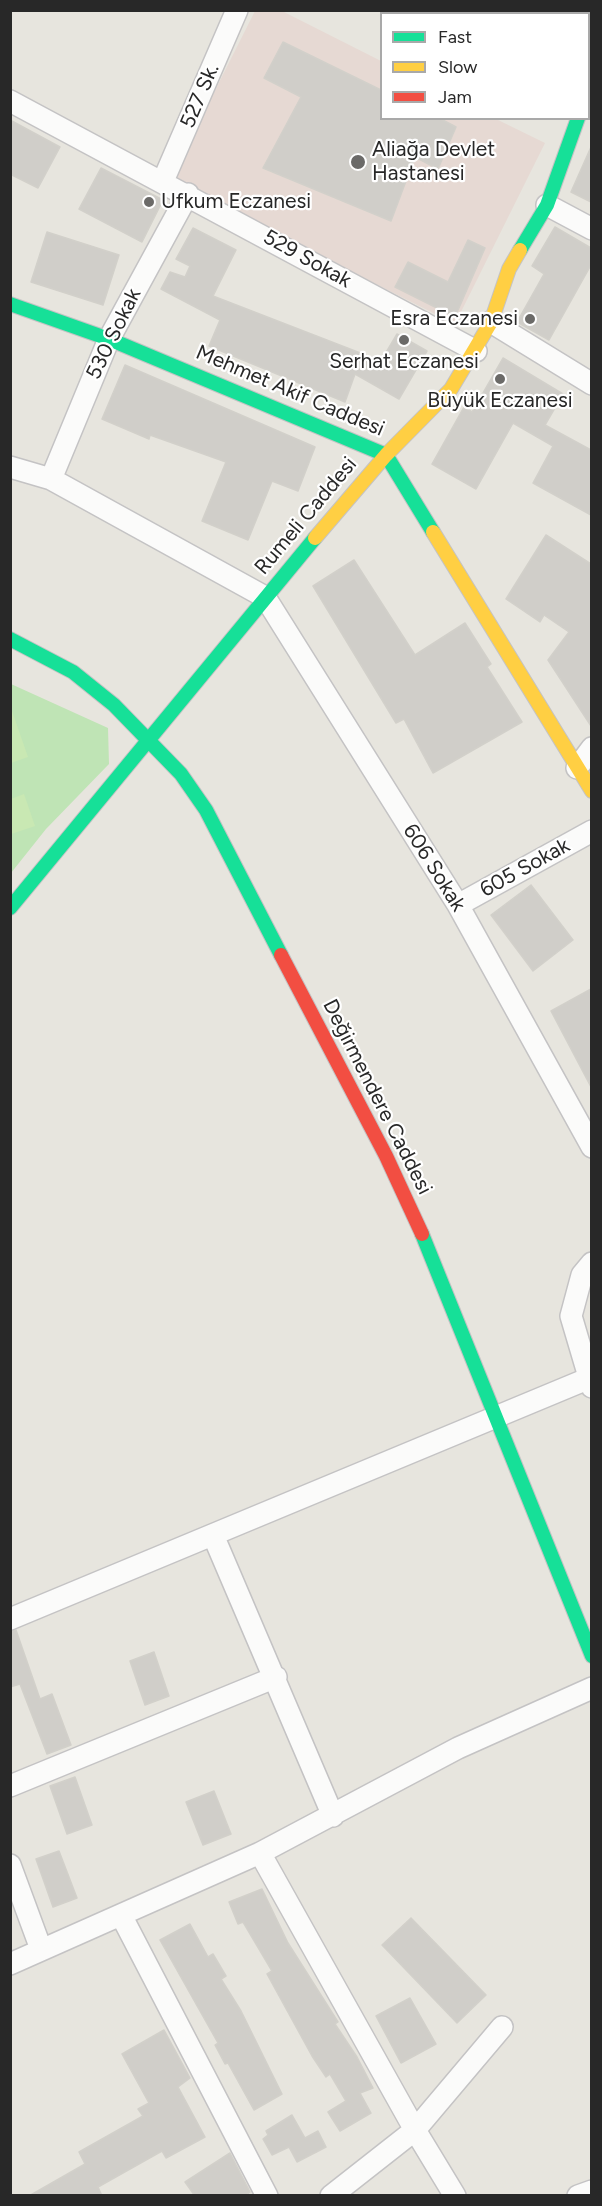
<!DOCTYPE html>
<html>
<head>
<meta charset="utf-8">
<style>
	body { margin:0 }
	#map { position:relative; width:602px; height:2206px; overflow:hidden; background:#e7e5de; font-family:Figtree,sans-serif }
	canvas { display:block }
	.frame { position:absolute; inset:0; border:12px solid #282828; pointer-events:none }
	.legend { position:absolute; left:380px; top:12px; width:210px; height:108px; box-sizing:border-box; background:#fff; border:2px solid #a9a9a9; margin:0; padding:8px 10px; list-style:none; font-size:18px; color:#282828 }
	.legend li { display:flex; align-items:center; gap:12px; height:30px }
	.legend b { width:30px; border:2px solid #a9a9a9 }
</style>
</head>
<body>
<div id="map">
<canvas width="602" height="2206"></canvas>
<div class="frame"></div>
<ul class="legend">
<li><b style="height:8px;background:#16e098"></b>Fast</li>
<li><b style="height:8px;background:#ffcf43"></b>Slow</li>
<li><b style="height:8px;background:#f24e42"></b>Jam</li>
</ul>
</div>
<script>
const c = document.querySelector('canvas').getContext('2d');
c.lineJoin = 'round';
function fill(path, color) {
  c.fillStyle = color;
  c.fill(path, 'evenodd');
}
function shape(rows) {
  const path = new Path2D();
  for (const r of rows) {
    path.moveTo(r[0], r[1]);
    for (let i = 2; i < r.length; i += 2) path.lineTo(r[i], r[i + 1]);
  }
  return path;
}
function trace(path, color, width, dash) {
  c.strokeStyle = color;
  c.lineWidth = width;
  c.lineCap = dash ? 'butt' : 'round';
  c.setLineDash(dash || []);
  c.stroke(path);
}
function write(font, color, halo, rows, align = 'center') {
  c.font = font + ' Figtree,sans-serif';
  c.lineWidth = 4.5;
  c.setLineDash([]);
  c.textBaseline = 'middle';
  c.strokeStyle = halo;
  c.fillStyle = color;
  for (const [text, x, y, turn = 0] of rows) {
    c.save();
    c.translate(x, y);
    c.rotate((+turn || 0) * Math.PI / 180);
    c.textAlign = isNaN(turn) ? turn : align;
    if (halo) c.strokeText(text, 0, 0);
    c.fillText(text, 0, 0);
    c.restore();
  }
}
fill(shape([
	[255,11,282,11,381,61,382,118,496,119,545,143,455,324,170,180]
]), '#e6d9d3');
fill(shape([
	[11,684,108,728,109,764,46,829,11,873]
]), '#bfe4b5');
fill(shape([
	[12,711,28,757,11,763,10,712],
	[24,794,35,826,11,834,11,799]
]), '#c9e8b3');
const building = shape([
	[283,42,381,90,381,118,439,118,456,127,438,169,415,157,391,221,263,168,301,97,264,78,283,42],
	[10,120,60,147,38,188,10,174,10,120],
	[591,147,591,202,571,192,591,147],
	[101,168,163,200,142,242,79,209,101,168],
	[555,227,591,248,591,265,549,340,517,322,544,274,532,266,555,227],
	[193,228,236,250,213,296,381,361,397,334,427,351,399,399,355,374,345,402,209,346,220,320,161,289,170,272,185,277,190,266,176,259,193,228],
	[47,232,119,255,103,305,31,282,47,232],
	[468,240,485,248,455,317,395,287,408,262,448,282,468,240],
	[503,358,563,394,545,425,591,450,591,515,533,483,553,446,513,423,476,489,432,464,464,407,472,412,503,358],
	[125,365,315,447,298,491,272,481,248,540,202,521,226,462,150,435,149,439,102,419,125,365],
	[546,535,591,564,591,726,548,660,569,632,544,615,540,622,506,599,546,535],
	[354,560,415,655,465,623,491,664,487,667,522,722,433,773,404,719,396,723,313,586,354,560],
	[531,885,573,940,533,971,491,915,531,885],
	[591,989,591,1087,551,1011,591,989],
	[16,1630,40,1699,52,1694,71,1745,47,1754,20,1684,10,1687,10,1631,16,1630],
	[154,1652,169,1696,145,1705,130,1661,154,1652],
	[75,1777,92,1825,67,1834,50,1786,75,1777],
	[214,1791,231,1834,203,1845,186,1802,214,1791],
	[59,1851,77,1898,53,1907,36,1859,59,1851],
	[262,1889,288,1943,338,2022,335,2024,357,2057,373,2088,360,2093,371,2113,340,2131,328,2112,346,2101,330,2074,326,2077,312,2056,267,1974,272,1971,243,1922,238,1924,229,1902,262,1889],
	[411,1918,486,1995,457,2023,382,1945,411,1918],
	[190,1924,208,1957,213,1954,226,1976,221,1979,241,2011,282,2094,254,2110,228,2063,225,2064,215,2045,218,2043,160,1940,190,1924],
	[410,1998,436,2044,401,2063,376,2016,410,1998],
	[164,2030,190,2078,178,2087,205,2137,166,2158,162,2151,98,2187,102,2196,29,2196,85,2164,79,2152,143,2116,138,2109,149,2103,122,2054,164,2030],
	[292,2115,305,2138,318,2131,326,2147,297,2162,289,2147,272,2155,263,2139,268,2135,266,2131,292,2115],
	[230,2153,250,2192,245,2196,195,2196,185,2182,230,2153]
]);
fill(building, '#d0cec9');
trace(building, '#d2d0ca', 1.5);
const street = shape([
	[10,101,476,351],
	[163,181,237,10],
	[547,205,592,229],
	[491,322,592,384],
	[10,467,51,479,265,597,458,905,592,1147],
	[51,479,109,339,188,194],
	[577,768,592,748],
	[458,905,592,831],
	[592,1263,582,1275,571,1316,592,1387],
	[213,1535,333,1816],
	[10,1619,592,1377],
	[10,1786,276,1677],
	[260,1853,415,2130,455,2196],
	[10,1865,41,1949],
	[121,1915,267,2196],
	[10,1964,260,1853,458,1748,592,1688],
	[331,2196,415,2130,502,2027],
	[578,2196,592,2191]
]);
const fast = shape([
	[520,10,526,14],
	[588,63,592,47],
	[520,250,547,205,578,118],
	[10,304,109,339,386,455,433,532],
	[10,639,73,672,114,705,181,774,206,810,281,955],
	[10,908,315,538],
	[422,1234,592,1656]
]);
const slow = shape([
	[433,532,592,791],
	[315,538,386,455,451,389,491,322,509,269,520,250]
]);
const jam = shape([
	[281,955,386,1156,422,1234]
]);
trace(street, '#c4c3c4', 24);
trace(fast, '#c4c3c4', 16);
trace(slow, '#c4c3c4', 16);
trace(jam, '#c4c3c4', 16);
trace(street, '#fbfbfa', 21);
trace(fast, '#16e098', 14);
trace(slow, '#ffcf43', 14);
trace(jam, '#f24e42', 14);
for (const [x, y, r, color] of [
	[358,162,8,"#6b6a68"],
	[149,202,6,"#6b6a68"],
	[530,319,6,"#6b6a68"],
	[404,340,6,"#6b6a68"],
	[500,379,6,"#6b6a68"]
]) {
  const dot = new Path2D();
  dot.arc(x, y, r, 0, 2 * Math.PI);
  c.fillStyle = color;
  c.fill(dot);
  trace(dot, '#fff', 2);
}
write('21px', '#282828', '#fff', [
	["527 Sk.",200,96,-67],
	["529 Sokak",307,259,29],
	["530 Sokak",114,334,-64],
	["Mehmet Akif Caddesi",290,391,23],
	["Rumeli Caddesi",306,516,-50],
	["606 Sokak",434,868,58],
	["605 Sokak",525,868,-29],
	["Değirmendere Caddesi",377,1097,63]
]);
write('21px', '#282828', '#fff', [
	["Aliağa Devlet",372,150],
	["Hastanesi",372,174],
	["Ufkum Eczanesi",161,202],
	["Esra Eczanesi",518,319,"right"],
	["Serhat Eczanesi",404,362,"center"],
	["Büyük Eczanesi",500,401,"center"]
], 'left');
</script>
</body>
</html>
